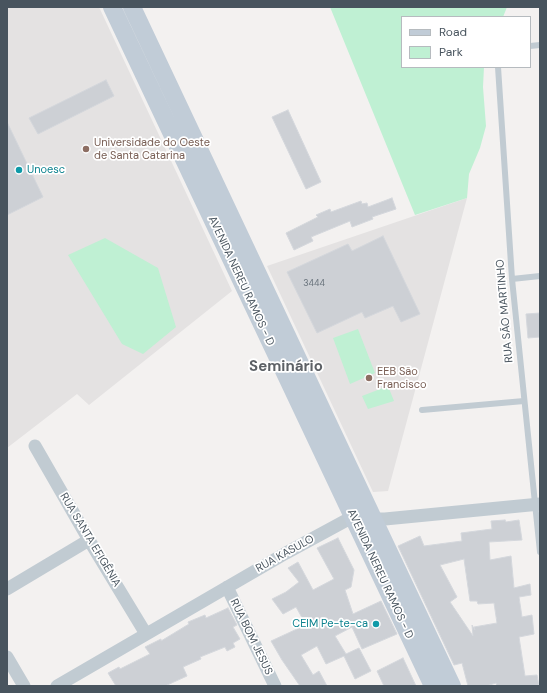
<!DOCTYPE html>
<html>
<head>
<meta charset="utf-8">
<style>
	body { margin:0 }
	#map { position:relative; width:547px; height:693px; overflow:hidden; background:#f3f1f0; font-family:"DM Sans",sans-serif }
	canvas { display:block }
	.frame { position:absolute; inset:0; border:8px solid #48545e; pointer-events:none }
	.legend { position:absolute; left:401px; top:16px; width:130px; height:52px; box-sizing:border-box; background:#fff; border:1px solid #b6bbbf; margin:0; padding:5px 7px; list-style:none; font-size:12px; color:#48545e }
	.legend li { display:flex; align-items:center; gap:8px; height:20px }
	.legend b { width:20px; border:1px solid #b6bbbf }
</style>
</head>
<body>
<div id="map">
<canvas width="547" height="693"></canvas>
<div class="frame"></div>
<ul class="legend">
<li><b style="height:5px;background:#c1ccd7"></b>Road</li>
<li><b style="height:11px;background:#bff0d3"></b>Park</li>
</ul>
</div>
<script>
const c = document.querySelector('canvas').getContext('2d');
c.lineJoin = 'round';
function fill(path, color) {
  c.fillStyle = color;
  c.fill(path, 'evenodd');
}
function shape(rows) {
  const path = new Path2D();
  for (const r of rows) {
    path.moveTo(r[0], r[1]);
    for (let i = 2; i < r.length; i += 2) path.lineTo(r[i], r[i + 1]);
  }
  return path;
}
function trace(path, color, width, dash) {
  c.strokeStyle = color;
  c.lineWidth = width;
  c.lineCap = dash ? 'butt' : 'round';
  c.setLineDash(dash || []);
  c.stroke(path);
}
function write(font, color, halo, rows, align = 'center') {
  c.font = font + ' "DM Sans",sans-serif';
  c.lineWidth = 3.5;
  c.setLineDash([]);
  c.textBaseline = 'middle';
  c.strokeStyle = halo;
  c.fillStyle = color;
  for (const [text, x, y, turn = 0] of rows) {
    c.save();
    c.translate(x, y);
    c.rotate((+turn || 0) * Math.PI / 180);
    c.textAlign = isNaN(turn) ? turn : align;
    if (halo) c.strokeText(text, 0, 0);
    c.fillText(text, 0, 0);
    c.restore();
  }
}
fill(shape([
	[7,7,99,7,232,291,89,405,77,394,7,448],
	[467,198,388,491,373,492,267,266]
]), '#e4e2e2');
fill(shape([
	[330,7,507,7,503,17,402,17,402,67,484,67,483,87,486,126,480,148,469,174,467,198,415,215],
	[105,238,158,268,176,327,143,354,122,344,68,255],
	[358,329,375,373,350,384,333,338],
	[388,386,394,401,368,409,362,396]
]), '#bff0d3');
const building = shape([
	[106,80,114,96,38,134,29,118,106,80],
	[288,110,321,182,306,189,272,117,288,110],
	[7,122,43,197,7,215,7,122],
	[392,198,396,209,372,217,373,219,352,227,350,221,311,237,313,241,294,250,286,233,318,217,316,215,330,209,331,212,361,201,362,204,367,203,368,207,392,198],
	[383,236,420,314,401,322,393,306,365,318,362,312,317,333,287,272,348,244,352,251,383,236],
	[540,313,540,337,528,338,526,314,540,313],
	[505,520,506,522,519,520,522,540,489,542,490,560,511,556,514,588,530,584,531,595,519,597,522,617,532,615,534,634,519,637,525,676,537,675,539,686,497,686,496,683,486,686,468,686,462,663,454,665,398,546,420,536,424,546,462,541,461,533,492,529,491,521,505,520],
	[464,559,470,601,477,601,478,604,494,603,497,623,474,627,475,630,472,625,473,636,450,602,457,597,440,565,464,559],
	[338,538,354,570,351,587,345,590,353,614,381,601,397,634,362,649,352,627,335,636,346,654,359,648,371,671,355,679,344,656,326,664,317,646,301,655,313,675,319,671,327,686,300,686,282,660,271,641,297,629,296,627,305,623,296,607,283,614,272,599,286,592,299,582,288,568,298,562,313,590,334,579,317,548,338,538],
	[228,608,237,625,233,627,240,639,233,643,235,647,227,651,225,647,200,657,201,659,183,667,187,676,165,686,116,686,108,673,119,667,120,669,150,654,145,647,161,639,161,641,189,624,188,622,205,615,206,618,228,608],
	[403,658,416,686,384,686,377,671,403,658]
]);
fill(building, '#cdd0d5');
trace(building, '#d4d7dc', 1);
trace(shape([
	[530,46,540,45],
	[498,67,512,279,540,552],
	[512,279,540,276],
	[422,410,524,401]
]), '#c1cbd2', 6);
trace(shape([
	[35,446,89,540,146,634],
	[227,587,275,686],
	[7,589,89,540],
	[7,657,24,686],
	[57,686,286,553,345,521,354,519,385,519,540,504]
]), '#c1cbd2', 13);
trace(shape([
	[112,7,433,686],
	[132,7,452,686]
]), '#c1ccd7', 18);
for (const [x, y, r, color] of [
	[86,149,4,"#8d6e63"],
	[19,170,4,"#0f9aa8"],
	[369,378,4,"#8d6e63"],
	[376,624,4,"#0f9aa8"]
]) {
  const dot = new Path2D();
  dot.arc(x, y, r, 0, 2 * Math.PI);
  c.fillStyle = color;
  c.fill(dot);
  trace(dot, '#fff', 1.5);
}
write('9px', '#69737c', null, [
	["3444",314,284]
]);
write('11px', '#785e54', '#fff', [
	["Universidade do Oeste",94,143],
	["de Santa Catarina",94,156],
	["EEB São",377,372],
	["Francisco",377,385]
], 'left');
write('11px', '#0d838f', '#fff', [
	["Unoesc",27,170],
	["CEIM Pe-te-ca",368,624,"right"]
], 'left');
write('11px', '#48545e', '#fff', [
	["AVENIDA NEREU RAMOS - D",241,281,65],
	["RUA SÃO MARTINHO",505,311,-95],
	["RUA SANTA EFIGÊNIA",90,540,59],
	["RUA KASULO",285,554,-29],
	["AVENIDA NEREU RAMOS - D",380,574,65],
	["RUA BOM JESUS",251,637,64]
]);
write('bold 15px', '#5d6166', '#fff', [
	["Seminário",286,367]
]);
</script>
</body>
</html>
